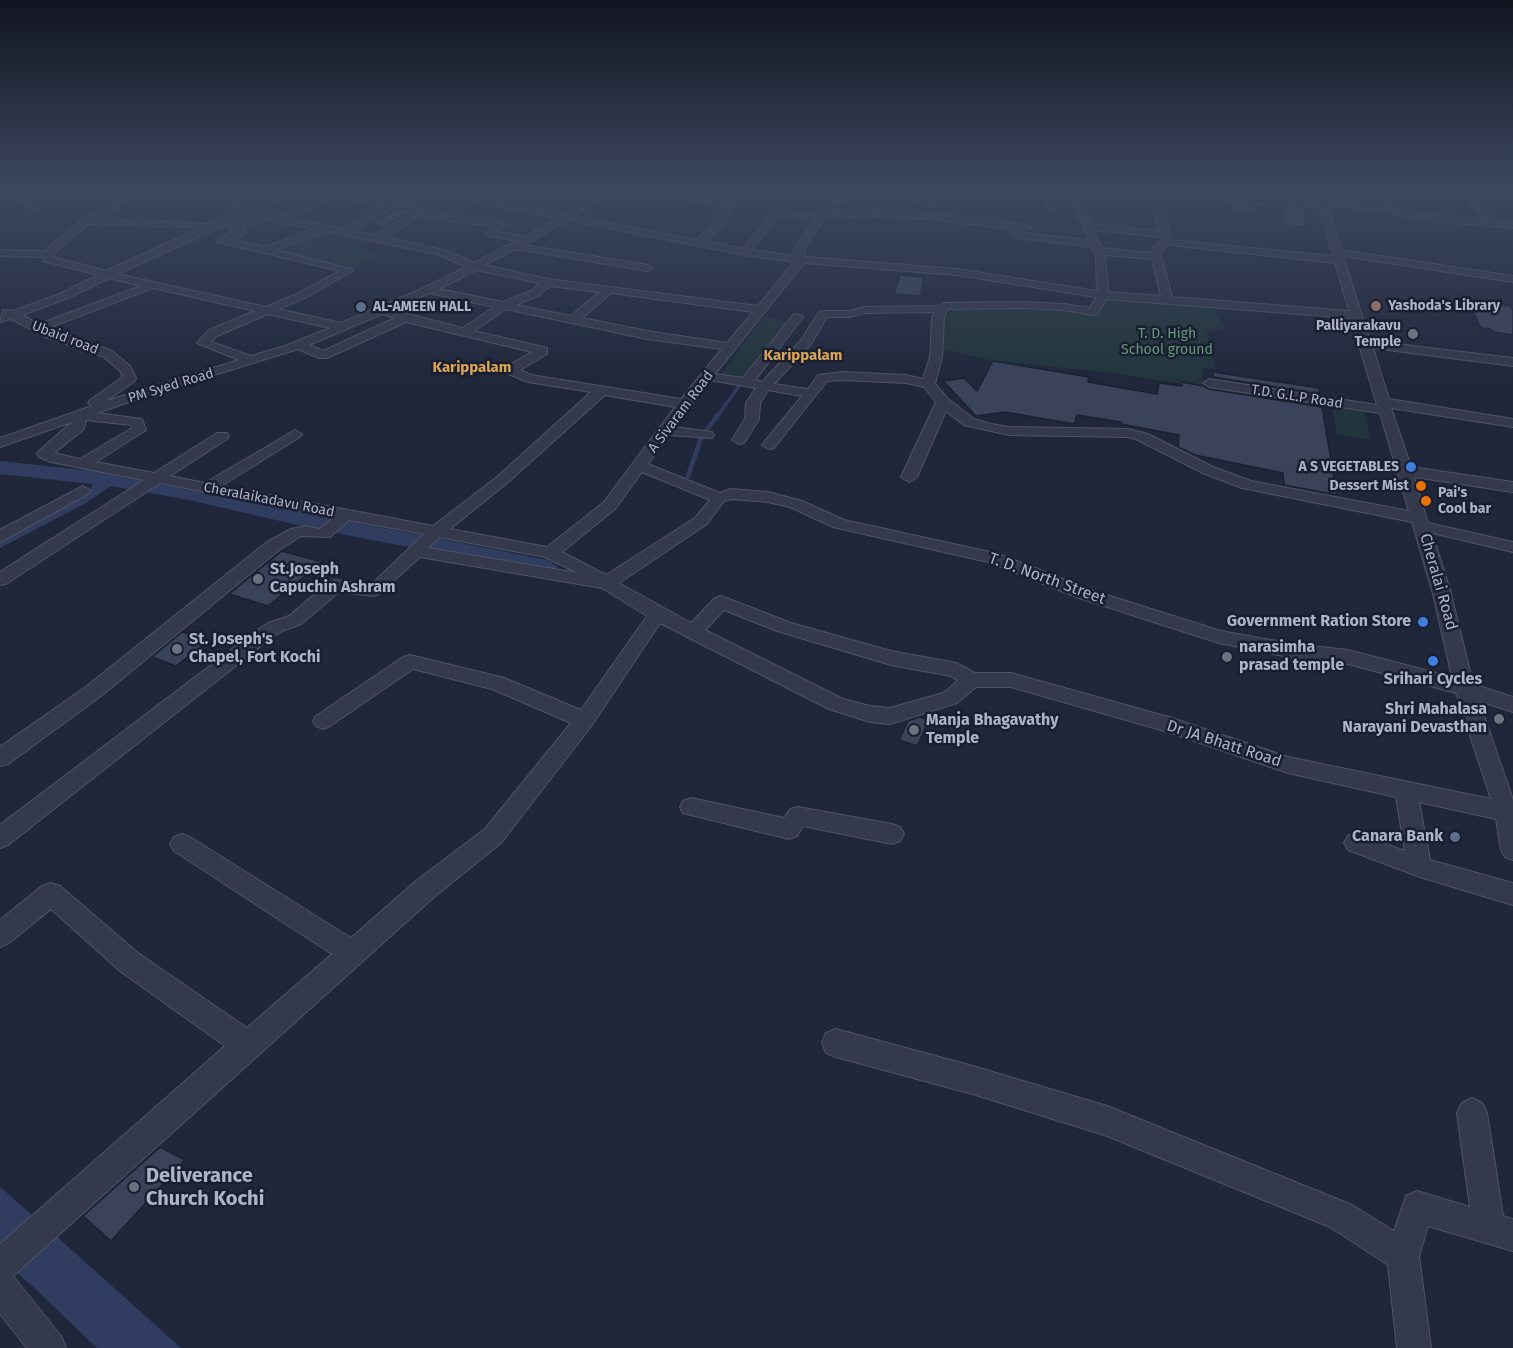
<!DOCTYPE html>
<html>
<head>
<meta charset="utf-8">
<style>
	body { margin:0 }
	canvas { display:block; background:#20273b }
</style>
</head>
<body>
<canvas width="1513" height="1348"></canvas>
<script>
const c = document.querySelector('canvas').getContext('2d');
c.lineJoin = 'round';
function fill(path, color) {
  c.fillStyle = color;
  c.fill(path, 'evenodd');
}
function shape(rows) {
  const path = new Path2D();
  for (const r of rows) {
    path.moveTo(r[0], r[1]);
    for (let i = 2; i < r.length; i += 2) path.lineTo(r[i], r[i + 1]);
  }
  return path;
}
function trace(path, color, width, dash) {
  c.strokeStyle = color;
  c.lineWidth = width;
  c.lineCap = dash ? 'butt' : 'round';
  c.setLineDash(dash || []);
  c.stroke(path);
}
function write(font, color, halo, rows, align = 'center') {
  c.font = font + ' "Fira Sans",sans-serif';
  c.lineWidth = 5;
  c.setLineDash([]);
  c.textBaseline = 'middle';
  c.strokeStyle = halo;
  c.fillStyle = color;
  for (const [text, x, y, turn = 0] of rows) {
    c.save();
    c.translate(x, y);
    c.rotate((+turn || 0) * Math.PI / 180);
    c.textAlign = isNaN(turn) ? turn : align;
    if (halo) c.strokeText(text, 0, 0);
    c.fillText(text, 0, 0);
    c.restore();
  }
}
fill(shape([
	[327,229,373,238,354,246,377,254,384,253,353,268,310,260,273,248],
	[1105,300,1204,306,1214,310,1226,330,1206,331,1216,369,1202,368,1203,387,1111,373,990,360,943,349,940,337,946,316,956,308,1038,308,1095,314,1099,311],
	[764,317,796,322,758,381,719,376],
	[1332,406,1365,412,1371,440,1337,434]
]), '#22353c');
fill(shape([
	[0,461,93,471,548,560,558,567,545,572,487,562,315,529,189,500,111,486,86,503,0,548,0,538,91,488,93,484,0,474],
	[0,1187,56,1236,181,1348,97,1348,28,1282,0,1259]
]), '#303d61');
trace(shape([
	[716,418,739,386]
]), '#303d61', 3);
trace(shape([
	[688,476,701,438,717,416]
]), '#303d61', 4.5);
const building = shape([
	[835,191,849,191,847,207,831,207,835,191],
	[1219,196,1303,207,1307,227,1284,225,1282,208,1250,205,1252,213,1232,211,1230,203,1219,201,1219,196],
	[397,208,413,210,384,227,368,225,397,208],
	[900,275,923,277,921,296,894,294,900,275],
	[1468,301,1510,306,1513,311,1513,335,1493,332,1491,329,1481,328,1468,301],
	[993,361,1089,377,1088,382,1157,394,1159,383,1182,386,1182,382,1203,386,1209,389,1322,407,1337,495,1284,485,1283,473,1195,455,1178,447,1179,435,1121,424,1121,422,1077,415,1074,424,1005,412,976,416,943,381,964,378,977,391,993,361],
	[1213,372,1319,388,1320,394,1213,377,1213,372],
	[282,551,322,562,268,606,229,594,282,551],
	[182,632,208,641,176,666,152,657,182,632],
	[919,717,929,720,917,746,899,740,908,721,919,717],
	[160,1147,185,1160,111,1241,83,1216,160,1147]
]);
fill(building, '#3b435b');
trace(building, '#1b2132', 1.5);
const minor = shape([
	[132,191,143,191,98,219,210,224,242,210,222,204,222,200,246,192,297,191,254,212,280,217,329,191,340,191,336,194,431,204,435,207,426,213,500,221,505,224,498,232,526,236,558,218,418,191,459,193,565,214,598,191,626,191,731,200,735,203,721,228,706,241,743,249,774,211,817,214,825,191,833,191,828,209,929,213,1026,225,1031,228,1021,230,1022,233,1089,240,1075,208,1062,191,1071,191,1083,208,1091,224,1160,231,1155,214,1160,211,1165,214,1171,240,1333,256,1319,207,1202,191,1231,191,1317,202,1314,191,1322,191,1325,200,1391,206,1421,214,1485,220,1468,202,1475,200,1497,221,1513,222,1513,228,1421,220,1391,212,1327,205,1341,250,1513,276,1513,282,1343,256,1370,341,1513,358,1513,366,1373,348,1389,399,1513,419,1513,427,1391,408,1411,467,1513,482,1513,492,1414,477,1428,523,1513,542,1513,552,1432,533,1450,590,1473,684,1513,697,1513,712,1479,701,1513,800,1513,860,1505,857,1501,850,1496,819,1419,802,1430,860,1513,883,1513,905,1420,877,1348,850,1344,843,1348,836,1356,833,1405,851,1396,797,1288,773,1168,732,1011,687,976,687,957,703,890,724,870,722,829,709,660,623,592,725,501,843,434,897,13,1276,61,1336,66,1348,27,1348,0,1314,0,1244,225,1046,120,971,51,909,9,943,0,947,0,920,42,886,51,883,60,886,138,953,247,1028,332,954,174,851,170,844,174,837,182,834,190,837,351,938,416,881,485,829,571,723,492,689,413,669,330,726,323,729,316,726,313,721,316,716,403,657,410,655,504,678,581,710,647,616,602,588,420,557,379,594,373,596,339,592,301,624,282,631,270,639,8,845,0,848,0,825,256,631,268,623,289,616,329,582,335,580,370,584,374,582,424,534,349,520,330,537,301,536,279,550,101,696,8,764,0,766,0,747,87,686,267,542,291,529,305,526,320,529,334,517,160,483,6,584,0,585,0,572,144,480,51,462,39,457,37,454,39,451,72,422,0,447,0,438,92,406,88,403,90,400,123,377,120,371,104,357,48,338,11,319,0,322,3,310,13,311,60,294,98,275,44,261,43,257,0,256,0,250,45,251,80,221,132,191],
	[604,195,725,205,712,226,696,240,574,216,604,195],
	[247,198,271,198,250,207,234,202,247,198],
	[328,199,385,205,342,229,290,219,328,199],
	[396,206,420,208,375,235,353,231,396,206],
	[826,215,929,219,1011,229,1015,237,1018,238,1091,247,1096,257,1097,291,957,269,806,257,804,250,826,215],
	[245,216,254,217,231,227,229,229,233,232,218,238,218,242,340,271,299,293,266,307,117,274,245,216],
	[779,216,815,219,794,250,795,256,752,250,779,216],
	[418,217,493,226,487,234,489,236,517,241,474,263,447,251,385,237,418,217],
	[265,219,281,223,315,229,264,247,231,239,244,234,246,232,242,229,265,219],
	[568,220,745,255,794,262,758,306,548,279,484,265,516,249,648,271,653,268,648,265,525,245,568,220],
	[88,224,188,227,200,228,106,271,53,257,52,255,88,224],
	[1093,230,1161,237,1162,241,1154,246,1151,253,1102,248,1093,230],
	[327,231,440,255,466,267,424,288,341,323,278,309,307,297,354,270,275,250,327,231],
	[1169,245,1335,263,1349,311,1172,297,1161,256,1162,249,1169,245],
	[1105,255,1152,259,1161,296,1108,292,1105,255],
	[804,263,957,275,1096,297,1090,308,1064,304,1021,302,944,303,939,306,865,307,849,311,823,311,819,312,802,339,762,382,755,380,803,317,797,314,793,315,743,378,715,374,804,263],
	[476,270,540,283,531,291,503,302,439,289,476,270],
	[109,278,141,286,39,324,22,315,68,298,109,278],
	[550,286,599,292,571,316,516,305,539,295,550,286],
	[153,288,255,311,209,330,197,343,239,360,106,401,135,381,136,378,130,366,112,351,48,328,153,288],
	[429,293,494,307,463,328,392,310,429,293],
	[611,293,753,312,727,343,647,331,582,318,611,293],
	[1106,299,1351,318,1377,405,1209,379,1203,383,1209,387,1380,413,1409,511,1251,481,1213,467,1148,434,1128,429,1009,427,991,424,974,419,948,399,935,384,942,357,944,317,948,309,1021,308,1064,310,1093,315,1097,314,1106,299],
	[506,309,647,339,722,349,681,399,531,375,520,370,547,354,547,348,474,331,506,309],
	[935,312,932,317,930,357,923,379,906,375,843,372,818,375,808,389,774,384,811,344,827,317,849,317,865,313,935,312],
	[268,314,330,328,285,346,251,356,211,342,217,336,268,314],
	[382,314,395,318,323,351,309,345,382,314],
	[406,322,532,352,506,367,504,370,506,373,528,382,591,392,497,477,433,526,221,486,300,437,302,434,295,430,205,483,170,476,227,439,229,436,227,433,217,433,154,473,96,462,146,430,142,419,97,413,153,394,298,349,319,358,327,358,406,322],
	[710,380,756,388,746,403,745,419,732,440,739,444,744,443,759,419,760,403,768,390,802,396,762,445,769,449,774,448,827,381,843,380,906,383,924,387,936,402,901,477,909,482,917,477,946,411,964,425,1009,435,1128,437,1138,440,1203,473,1242,488,1412,522,1432,590,1452,677,1348,650,1293,644,1221,631,1091,590,999,554,844,520,802,501,768,492,731,489,720,493,648,464,669,435,712,438,714,435,712,432,674,427,710,380],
	[605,395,675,407,603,503,547,547,450,529,507,483,605,395],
	[86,420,131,425,132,428,80,459,54,453,84,429,86,420],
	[642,472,710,500,695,518,606,575,562,552,615,509,642,472],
	[732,499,768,502,790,507,833,527,988,562,1079,598,1219,643,1293,658,1348,664,1456,693,1491,799,1288,757,1172,718,1011,673,975,673,956,663,891,651,791,623,721,596,715,598,691,623,619,583,707,524,724,501,732,499],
	[439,537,545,557,578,573,428,548,439,537],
	[724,610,777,631,891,665,951,676,958,681,943,693,890,708,870,706,843,699,705,630,724,610],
	[905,191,913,191,914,196,939,197,941,205,937,208,934,207,932,202,907,201,905,191],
	[1039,191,1047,191,1054,206,1053,208,1047,208,1039,191],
	[0,195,21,198,37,206,33,209,16,202,0,201,0,195],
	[83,486,91,491,88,494,0,542,0,530,83,486],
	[691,798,784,818,790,809,798,807,892,824,900,827,904,834,900,841,892,844,803,826,797,836,789,839,683,813,680,807,683,801,691,798],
	[836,1029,976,1067,1107,1106,1352,1205,1394,1231,1406,1196,1417,1191,1470,1207,1457,1113,1462,1103,1472,1098,1482,1103,1487,1113,1503,1216,1513,1219,1513,1251,1428,1226,1419,1256,1431,1348,1397,1348,1388,1265,1330,1227,1107,1136,976,1095,836,1057,826,1053,822,1043,826,1033,836,1029]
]);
trace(minor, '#4e5466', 2);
fill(minor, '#34394b');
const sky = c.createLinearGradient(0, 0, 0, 380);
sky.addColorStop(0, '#121520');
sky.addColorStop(0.5, '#3c4760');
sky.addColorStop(1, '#3c476000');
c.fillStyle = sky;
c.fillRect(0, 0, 1513, 380);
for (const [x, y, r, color] of [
	[1376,306,6,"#8d6e63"],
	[361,307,6,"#5c6f8a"],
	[1413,334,6,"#6b7280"],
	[1411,467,6,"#3f7fe0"],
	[1421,486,6,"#e8710a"],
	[1426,501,6,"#e8710a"],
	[258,579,6,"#6b7280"],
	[1423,622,6,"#3f7fe0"],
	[177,649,6,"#6b7280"],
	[1227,657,6,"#6b7280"],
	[1433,661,6,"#3f7fe0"],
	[1499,719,6,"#6b7280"],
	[914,730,6,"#6b7280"],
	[1455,837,6,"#5c6f8a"],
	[134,1187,6,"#6b7280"]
]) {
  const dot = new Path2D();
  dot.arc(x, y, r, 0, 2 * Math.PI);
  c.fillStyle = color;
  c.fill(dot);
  trace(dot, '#191f30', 2);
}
write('bold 14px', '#aeb4c7', '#191f30', [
	["Yashoda's Library",1388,306],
	["AL-AMEEN HALL",373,307],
	["Palliyarakavu",1401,326,"right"],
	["Temple",1401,342,"right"],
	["A S VEGETABLES",1399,467,"right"],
	["Dessert Mist",1409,486,"right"],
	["Pai's",1438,493],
	["Cool bar",1438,509]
], 'left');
write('14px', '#649a79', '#191f30', [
	["T. D. High",1167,334],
	["School ground",1167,350]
]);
write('14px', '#aeb4c7', '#191f30', [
	["Ubaid road",65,338,21],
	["PM Syed Road",171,386,-17],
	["T.D. G.L.P Road",1297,397,9],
	["A Sivaram Road",681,412,-53],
	["Cheralaikadavu Road",269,500,11]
]);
write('bold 15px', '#dba555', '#191f30', [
	["Karippalam",803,356],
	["Karippalam",472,368]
]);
write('bold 16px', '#aeb4c7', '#191f30', [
	["St.Joseph",270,570],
	["Capuchin Ashram",270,588],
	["Government Ration Store",1411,622,"right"],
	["St. Joseph's",189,640],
	["Chapel, Fort Kochi",189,658],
	["narasimha",1239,648],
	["prasad temple",1239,666],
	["Srihari Cycles",1433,680,"center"],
	["Shri Mahalasa",1487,710,"right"],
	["Narayani Devasthan",1487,728,"right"],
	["Manja Bhagavathy",926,721],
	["Temple",926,739],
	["Canara Bank",1443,837,"right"]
], 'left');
write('16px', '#aeb4c7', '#191f30', [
	["T. D. North Street",1047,579,20],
	["Cheralai Road",1438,582,74],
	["Dr JA Bhatt Road",1224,744,18]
]);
write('bold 20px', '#aeb4c7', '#191f30', [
	["Deliverance",146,1176],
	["Church Kochi",146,1199]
], 'left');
</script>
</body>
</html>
